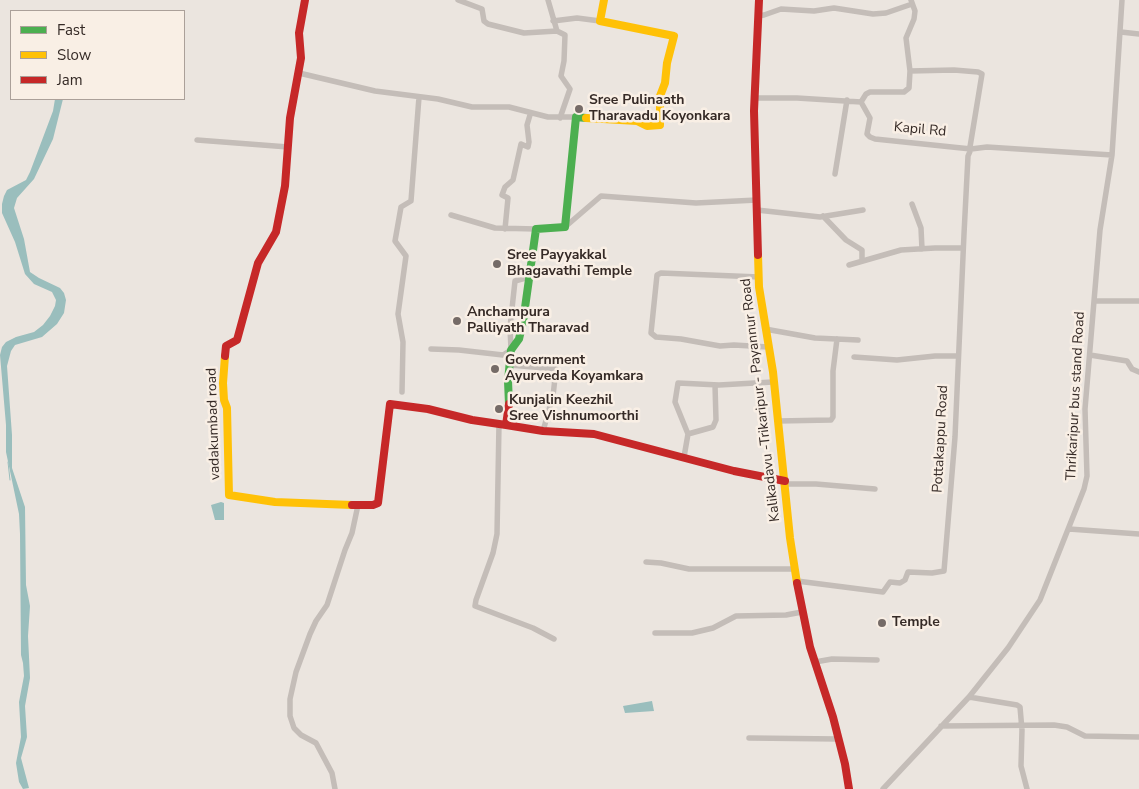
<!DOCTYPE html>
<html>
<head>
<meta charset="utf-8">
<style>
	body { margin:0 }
	#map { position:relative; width:1139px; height:789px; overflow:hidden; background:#ebe5df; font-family:"Nunito Sans",sans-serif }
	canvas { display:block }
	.legend { position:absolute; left:10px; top:10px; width:175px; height:90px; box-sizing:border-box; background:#f9efe5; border:1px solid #aba099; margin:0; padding:6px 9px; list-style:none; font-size:15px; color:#352a26 }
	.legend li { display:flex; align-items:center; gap:10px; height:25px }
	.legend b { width:25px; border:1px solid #aba099 }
</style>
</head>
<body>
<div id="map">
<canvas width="1139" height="789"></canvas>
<ul class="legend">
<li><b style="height:6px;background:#4caf50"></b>Fast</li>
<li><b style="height:6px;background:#ffc107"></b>Slow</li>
<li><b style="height:6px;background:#c62828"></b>Jam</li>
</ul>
</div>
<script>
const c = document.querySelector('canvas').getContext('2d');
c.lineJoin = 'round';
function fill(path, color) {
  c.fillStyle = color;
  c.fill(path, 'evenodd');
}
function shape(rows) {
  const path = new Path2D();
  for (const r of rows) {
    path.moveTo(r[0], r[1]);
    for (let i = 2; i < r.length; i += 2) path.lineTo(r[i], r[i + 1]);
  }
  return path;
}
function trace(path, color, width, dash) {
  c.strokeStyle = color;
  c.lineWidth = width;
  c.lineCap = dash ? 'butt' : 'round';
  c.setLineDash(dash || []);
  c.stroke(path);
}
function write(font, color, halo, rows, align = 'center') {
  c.font = font + ' "Nunito Sans",sans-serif';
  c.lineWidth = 5;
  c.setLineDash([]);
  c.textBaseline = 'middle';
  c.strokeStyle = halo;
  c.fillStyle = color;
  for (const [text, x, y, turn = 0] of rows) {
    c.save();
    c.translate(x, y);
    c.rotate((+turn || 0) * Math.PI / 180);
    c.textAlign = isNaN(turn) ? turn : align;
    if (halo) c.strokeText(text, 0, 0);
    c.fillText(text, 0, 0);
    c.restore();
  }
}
fill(shape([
	[55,99,63,99,53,139,34,179,17,198,14,208,24,239,30,272,39,278,60,288,64,293,66,300,64,313,57,324,42,337,15,345,11,351,7,366,12,435,12,468,25,507,26,585,30,606,28,636,30,678,25,706,27,737,21,758,29,788,23,789,19,782,16,763,21,737,19,702,24,676,23,663,21,655,20,534,19,514,6,452,6,425,0,355,2,347,6,342,16,337,34,332,43,325,50,316,55,306,56,300,52,292,34,284,25,274,15,242,2,213,2,204,4,196,7,190,26,180,30,172,53,111],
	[221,502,224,503,224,520,215,520,211,505],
	[652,701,654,711,625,713,623,706]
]), '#9abebd');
trace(shape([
	[8,462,10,480]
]), '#9abebd', 1);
trace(shape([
	[458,0,482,9,484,21,488,24,524,33,557,31,548,0],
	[758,16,764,15,781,9,814,11,834,8,873,14,886,13,912,4],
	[553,21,577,18,600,21],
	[557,31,565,35,564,61,561,76,570,89,560,118],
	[1121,32,1139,34],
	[910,71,954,70,978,72,982,74,970,147],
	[299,73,375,91,438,99,472,107,509,107,548,117,576,117],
	[754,98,797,98,861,102,870,118,867,134,870,137,875,139,971,149,987,147,1112,155],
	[861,102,866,94,870,92,904,92,909,88,910,71,906,38,914,19,915,11,911,0],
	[197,140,288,147],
	[835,174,847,100],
	[912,204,921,228,922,249],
	[757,210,820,217,863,210],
	[451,215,495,228,536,229],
	[823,216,846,240,862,250,862,260],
	[565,227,601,196,696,203,757,200],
	[505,229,508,198,502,195,505,187,513,180,521,144,528,147,529,142,527,125,530,115],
	[849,265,901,250,935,248,963,248],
	[759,277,661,273,657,275,651,333,656,337,681,339,720,346,734,345,768,347],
	[1094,301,1139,301],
	[765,329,815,338,858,340],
	[431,349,459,350,503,355,511,350,510,327,515,281,529,277],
	[1090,355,1127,361,1132,369,1139,372],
	[854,357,897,360,935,356,958,356],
	[510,365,556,369,553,396,543,431],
	[402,392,403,342,398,314,406,256,395,241,401,207,411,201,419,97],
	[778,421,831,420,833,417,833,371,837,339],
	[499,424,497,534,493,553,476,600,475,606,533,628,554,639],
	[688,434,675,402,678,383,719,385,773,382],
	[684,457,688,434,713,427,716,420,715,385],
	[785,484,816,484,875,489],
	[1069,529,1139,534],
	[646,562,661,563,689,569,795,569],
	[797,581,883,592,890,582,900,583,905,580,908,572,932,573,944,571,955,437,964,234,968,156,971,149],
	[655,633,692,633,713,628,736,616,786,615,802,612],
	[815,662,832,659,877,660],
	[969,697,1017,705,1020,707,1022,730,1021,766,1027,789],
	[941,726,1054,725,1067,727,1085,736,1139,737],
	[749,738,838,739],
	[335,789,332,773,316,743,301,735,294,728,290,716,290,699,296,672,310,634,316,621,327,605,345,550,352,533,358,505],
	[883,789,969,697,1008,648,1040,600,1084,489,1087,476,1085,409,1094,301,1100,230,1112,155,1122,0]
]), '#c4bdb8', 5.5);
trace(shape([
	[509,404,508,381,511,350,519,339,523,322,536,229,565,227,576,117,586,118]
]), '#4caf50', 8);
trace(shape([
	[586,118,637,121,647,126,660,125,660,96,665,83,667,63,674,36,600,21,604,0],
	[758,255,759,287,773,372,790,538,797,583],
	[225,356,223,383,224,400,227,408,229,495,275,502,352,505]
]), '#ffc107', 8);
trace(shape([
	[758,255,754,111,759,0],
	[225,356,226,346,237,340,258,263,276,232,285,186,290,118,301,58,299,33,305,0],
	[509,404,506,425,543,431,594,434,734,471,785,481],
	[352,505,373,505,378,503,390,404,428,409,472,420,506,425],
	[797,583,810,647,833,717,845,764,849,789]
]), '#c62828', 8);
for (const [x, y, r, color] of [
	[579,109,5,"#756b67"],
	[497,264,5,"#756b67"],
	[457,321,5,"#756b67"],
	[495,369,5,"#756b67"],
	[499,409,5,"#756b67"],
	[882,623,5,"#756b67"]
]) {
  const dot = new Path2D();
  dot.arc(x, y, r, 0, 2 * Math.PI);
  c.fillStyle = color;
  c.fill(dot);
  trace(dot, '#f9efe5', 2);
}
write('bold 14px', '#352a26', '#f9efe5', [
	["Sree Pulinaath",589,101],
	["Tharavadu Koyonkara",589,117],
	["Sree Payyakkal",507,256],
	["Bhagavathi Temple",507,272],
	["Anchampura",467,313],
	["Palliyath Tharavad",467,329],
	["Government",505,361],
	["Ayurveda Koyamkara",505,377],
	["Kunjalin Keezhil",509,401],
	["Sree Vishnumoorthi",509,417],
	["Temple",892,623]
], 'left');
write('14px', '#352a26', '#f9efe5', [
	["Kapil Rd",920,130,5],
	["Thrikaripur bus stand Road",1076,396,-87],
	["Kalikadavu -Trikaripur - Payannur Road",761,400,-97],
	["vadakumbad road",214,424,-92],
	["Pottakappu Road",941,439,-87]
]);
</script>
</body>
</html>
